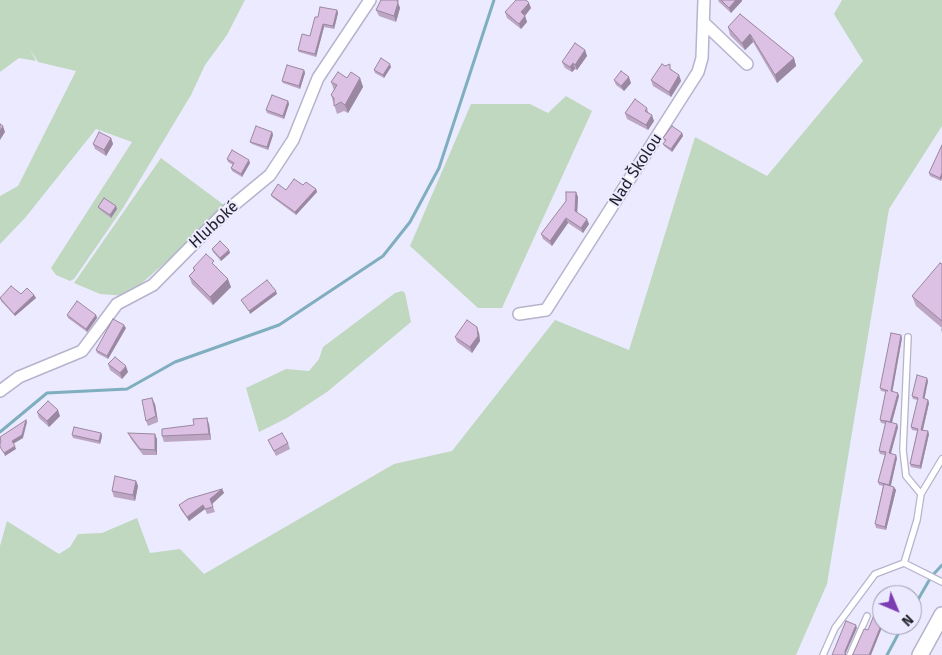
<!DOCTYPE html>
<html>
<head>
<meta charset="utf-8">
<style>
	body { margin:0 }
	#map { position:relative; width:942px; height:655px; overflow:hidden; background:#eceaff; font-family:"Fira Sans",sans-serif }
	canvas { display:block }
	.north { position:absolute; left:872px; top:585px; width:50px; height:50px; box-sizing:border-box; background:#eceaff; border:1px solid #9a99a9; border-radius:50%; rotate:135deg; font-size:14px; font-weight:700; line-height:20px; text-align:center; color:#201f28 }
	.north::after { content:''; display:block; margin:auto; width:18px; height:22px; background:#7d3db2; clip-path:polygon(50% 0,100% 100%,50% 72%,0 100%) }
</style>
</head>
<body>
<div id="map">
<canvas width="942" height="655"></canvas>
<div class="north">N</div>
</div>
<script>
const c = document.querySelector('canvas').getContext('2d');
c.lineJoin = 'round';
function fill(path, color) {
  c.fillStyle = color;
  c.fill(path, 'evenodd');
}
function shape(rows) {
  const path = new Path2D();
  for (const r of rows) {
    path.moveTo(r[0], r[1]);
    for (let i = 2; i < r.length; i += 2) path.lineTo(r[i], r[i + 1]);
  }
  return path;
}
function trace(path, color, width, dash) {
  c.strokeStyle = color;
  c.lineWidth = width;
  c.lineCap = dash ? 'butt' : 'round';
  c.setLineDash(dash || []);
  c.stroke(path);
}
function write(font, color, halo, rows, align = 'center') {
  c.font = font + ' "Fira Sans",sans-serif';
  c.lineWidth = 4;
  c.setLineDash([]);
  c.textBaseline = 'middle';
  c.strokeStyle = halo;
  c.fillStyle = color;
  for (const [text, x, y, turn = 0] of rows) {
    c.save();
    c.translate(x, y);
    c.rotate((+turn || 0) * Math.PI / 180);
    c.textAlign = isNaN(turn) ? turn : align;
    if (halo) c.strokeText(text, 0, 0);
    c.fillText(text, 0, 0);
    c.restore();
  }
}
fill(shape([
	[0,0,245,0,227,35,205,65,191,95,123,208,74,279,70,281,56,275,51,268,132,142,96,129,25,218,0,244,0,196,18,186,76,71,38,62,30,49,36,61,19,58,0,72],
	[842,0,942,0,942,126,889,209,827,584,796,655,0,655,0,546,7,521,59,554,70,547,78,534,102,533,137,518,150,553,180,549,204,574,394,464,452,451,555,320,629,350,695,137,767,176,863,61,834,14],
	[566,96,592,111,502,308,478,308,410,246,471,104,530,104,548,113],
	[161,158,228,208,127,296,100,294,74,283],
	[402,291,405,293,411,322,327,392,287,418,259,432,246,388,286,369,309,371,319,359,323,347,395,293]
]), '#bfd8bf');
trace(shape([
	[0,432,47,393,127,389,175,362,279,325,383,256,410,222,439,168,494,0],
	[912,610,931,577,942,565],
	[887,655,903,625]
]), '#7faebf', 3);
const service = shape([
	[908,337,903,450,906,476,921,494],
	[904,563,917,520,921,494,942,459],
	[823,655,835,628,875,574,904,563,942,582],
	[850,655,867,616]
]);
const minor = shape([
	[703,22,747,64],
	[519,314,546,310,698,72,702,58,704,0],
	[0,391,19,377,82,351,117,304,153,285,224,213,270,175,293,140,318,78,370,0]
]);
const tertiary = shape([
	[920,655,942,615]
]);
trace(service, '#b6b3cd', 8);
trace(minor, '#b6b3cd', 14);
trace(tertiary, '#b6b3cd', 18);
trace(service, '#fff', 5.5);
trace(minor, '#fff', 11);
trace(tertiary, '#fff', 15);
fill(shape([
	[381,0,399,0,398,3,400,8,396,22,379,16,376,10],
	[718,0,742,0,742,1,731,13,719,2],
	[531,8,525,16,527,22,521,29,507,18,505,12],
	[337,10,338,13,334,29,324,27,316,57,299,52,298,50,310,36,318,17],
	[740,14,794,58,796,66,777,83,753,42,745,50,730,35,728,27],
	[585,50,587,56,577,70,575,69,572,72,565,68,562,62],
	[391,67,384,78,375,73,374,70],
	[672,69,672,71,679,75,681,81,671,97,653,86,651,80],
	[304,70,305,73,300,89,283,83,282,81],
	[347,78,360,78,363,87,348,113,344,111,337,114,331,95,334,90,331,82],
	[614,80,631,83,624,91,616,85],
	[288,101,289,104,284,119,267,113,266,110],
	[647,108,649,114,654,121,648,130,627,119,625,113],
	[272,132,273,135,268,150,252,144,250,142],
	[682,133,683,136,672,152,664,146,663,144,665,141,663,138],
	[111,138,113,144,106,156,95,149,93,144],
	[942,145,941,181,930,176,929,173],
	[227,159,250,163,242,177,232,171,231,168,233,165,228,162],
	[303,185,316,189,317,192,296,215,272,197,271,195],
	[576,192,578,197,577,213,589,224,583,233,568,223,552,246,543,239,541,234],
	[98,207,117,209,111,218,99,209],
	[212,249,229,250,230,253,221,261,213,252],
	[942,264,942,333,941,329,942,328,916,306,912,296],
	[216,266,231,287,213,305,192,284,189,276,194,271,193,268],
	[21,294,34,295,36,298,15,316,1,301,0,298],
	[67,315,96,315,97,318,87,332,68,318],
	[126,328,108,359,97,353,96,350],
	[479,333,480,341,472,353,457,342,455,337],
	[902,338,892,392,899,396,892,423,898,427,891,454,897,458,891,486,896,490,886,530,876,528,875,524,883,486,879,485,878,482,885,455,880,454,879,451,886,424,881,423,880,420,886,392,881,391,880,388],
	[108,364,128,372,122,379,110,370],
	[928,381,924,399,928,400,929,403,923,430,929,434,921,469,911,467,910,464,917,431,912,430,911,427,918,400,913,399,912,396],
	[155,404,158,422,148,426,146,421],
	[37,412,60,416,49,427,39,418],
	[209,424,211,440,164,442,162,436],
	[101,433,102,436,100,444,73,438,72,435],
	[128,433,157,439,157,455,143,455,131,439],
	[268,440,288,443,290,449,276,456],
	[136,481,138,486,135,501,114,497,112,491],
	[222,489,224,493,212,504,215,512,207,514,205,509,189,521,181,510,179,505]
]), '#bda6c4');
fill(shape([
	[736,0,742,0,742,1,731,13,729,8],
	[398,3,400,8,396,22,394,16],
	[529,3,531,8,523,18,521,12],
	[337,10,338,13,334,29,333,26],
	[525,16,527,22,521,29,519,24],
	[323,24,324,27,316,57,315,54],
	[750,34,753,42,745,50,742,43],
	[585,50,587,56,577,70,575,65],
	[794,58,796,66,777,83,775,75],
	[573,63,575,69,572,72,570,67],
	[390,64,391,67,384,78,383,75],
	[304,70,305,73,300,89,299,86],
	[679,75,681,81,671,97,669,92],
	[629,77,631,83,624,91,621,86],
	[360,78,363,87,348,113,345,105],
	[288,101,289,104,284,119,283,116],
	[652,115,654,121,648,130,646,125],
	[3,126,5,132,0,140,0,131],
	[272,132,273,135,268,150,267,147],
	[682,133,683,136,672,152,671,149],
	[111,138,113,144,106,156,104,150],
	[249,160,250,163,242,177,241,174],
	[942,173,942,178,941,181,940,178],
	[316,189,317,192,296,215,295,212],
	[576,192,578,197,577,216,575,211],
	[116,206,117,209,111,218,110,215],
	[566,218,568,223,552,246,550,241],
	[587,219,589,224,583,233,581,228],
	[229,250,230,253,221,261,220,258],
	[228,279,231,287,213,305,210,297],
	[276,291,277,294,250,314,249,311],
	[34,295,36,298,15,316,14,314],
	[96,315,97,318,87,332,86,329],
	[124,325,126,328,108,359,107,356],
	[477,327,479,333,480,341,472,353,470,347],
	[901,335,902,338,892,394,891,391],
	[126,366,128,372,122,379,120,373],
	[927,378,928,381,924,401,923,398],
	[898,393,899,396,891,425,890,422],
	[152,398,155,404,158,422,156,416],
	[928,400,929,403,922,433,921,430],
	[58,410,60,416,49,427,47,421],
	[207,418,209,424,211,440,209,434],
	[26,420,27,422,23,438,13,444,12,441],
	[897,424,898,427,890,456,889,453],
	[928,431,929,434,921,469,920,466],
	[101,433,102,436,100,444,99,441],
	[155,434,157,439,157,455,155,450],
	[15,446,16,449,5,456,4,453],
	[896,455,897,458,890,488,889,485],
	[136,481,138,486,135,501,133,495],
	[894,487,896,490,886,530,885,527],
	[222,489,224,493,212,504,210,499],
	[203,505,205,509,189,521,187,517],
	[882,623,882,625,883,625,871,655,869,655],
	[856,625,857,628,845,655,845,651]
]), '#9a87a0');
const building = shape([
	[381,0,397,0,398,3,394,16,376,10,381,0],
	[516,0,526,0,529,3,521,12,525,16,519,24,505,12,516,0],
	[721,0,736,0,729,8,721,0],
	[320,7,337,10,333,26,323,24,315,54,298,50,302,34,310,36,315,17,318,17,320,7],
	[740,14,794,58,775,75,750,34,742,43,728,27,740,14],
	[575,43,585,50,575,65,573,63,570,67,562,62,575,43],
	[381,58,390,64,383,75,374,70,381,58],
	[662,64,665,66,670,64,670,69,679,75,669,92,651,80,662,64],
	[287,65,304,70,299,86,282,81,287,65],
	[621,71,629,77,621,86,614,80,621,71],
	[338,72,347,78,351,72,360,78,345,105,341,102,334,106,334,98,331,95,337,85,331,82,338,72],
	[272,95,288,101,283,116,266,110,272,95],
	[635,99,647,108,645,111,652,115,646,125,625,113,635,99],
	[0,124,3,126,0,131,0,124],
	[256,126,272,132,267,147,250,142,256,126],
	[672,126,682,133,671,149,663,144,666,140,663,138,672,126],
	[99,132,111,138,104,150,93,144,99,132],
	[942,145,942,173,940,178,929,173,942,145],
	[232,150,249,160,241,174,231,168,234,163,227,159,232,150],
	[294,179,303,185,306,182,316,189,295,212,271,195,278,184,286,190,294,179],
	[566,192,576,192,575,211,587,219,581,228,566,218,550,241,541,234,566,201,566,192],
	[104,198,116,206,110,215,98,207,104,198],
	[220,241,229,250,220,258,212,249,220,241],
	[206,254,214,261,212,263,228,279,210,297,189,276,195,270,193,268,206,254],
	[940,263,942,264,942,321,912,296,940,263],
	[267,280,276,291,249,311,241,300,267,280],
	[11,286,21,294,27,288,34,295,14,314,0,298,11,286],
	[77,301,96,315,86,329,67,315,77,301],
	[113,319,124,325,107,356,96,350,113,319],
	[467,320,477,327,478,336,470,347,455,337,467,320],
	[891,333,901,335,891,391,898,393,890,422,880,420,886,390,888,391,880,388,891,333],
	[115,357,126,366,120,373,108,364,115,357],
	[917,375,927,378,923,398,928,400,921,430,928,431,920,466,910,464,918,429,911,427,918,398,912,396,917,375],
	[152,398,156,416,146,421,142,400,152,398],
	[48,401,58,410,47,421,37,412,48,401],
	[207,418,209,434,162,436,162,429,194,425,193,419,207,418],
	[26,420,22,435,12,441,15,446,4,453,0,447,0,443,1,442,0,437,26,420],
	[886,421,897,424,889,453,896,455,889,485,878,482,886,452,879,451,886,421],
	[74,427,101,433,99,441,72,435,74,427],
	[128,433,155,434,155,450,140,449,128,433],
	[282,433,288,443,274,451,268,440,282,433],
	[115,476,136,481,133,495,112,491,115,476],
	[884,484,894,487,885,527,875,524,884,484],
	[222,489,210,499,213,507,205,509,203,505,187,517,179,505,188,499,222,489],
	[879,603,882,604,882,623,869,655,852,655,853,654,864,629,868,630,879,603],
	[846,621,856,625,845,651,845,654,846,655,832,655,846,621]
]);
fill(building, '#dcc1e4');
trace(building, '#9a87a0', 1);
write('16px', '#201f28', '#eceaff', [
	["Nad Školou",636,170,-57],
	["Hluboké",214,225,-43]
]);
</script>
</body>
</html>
